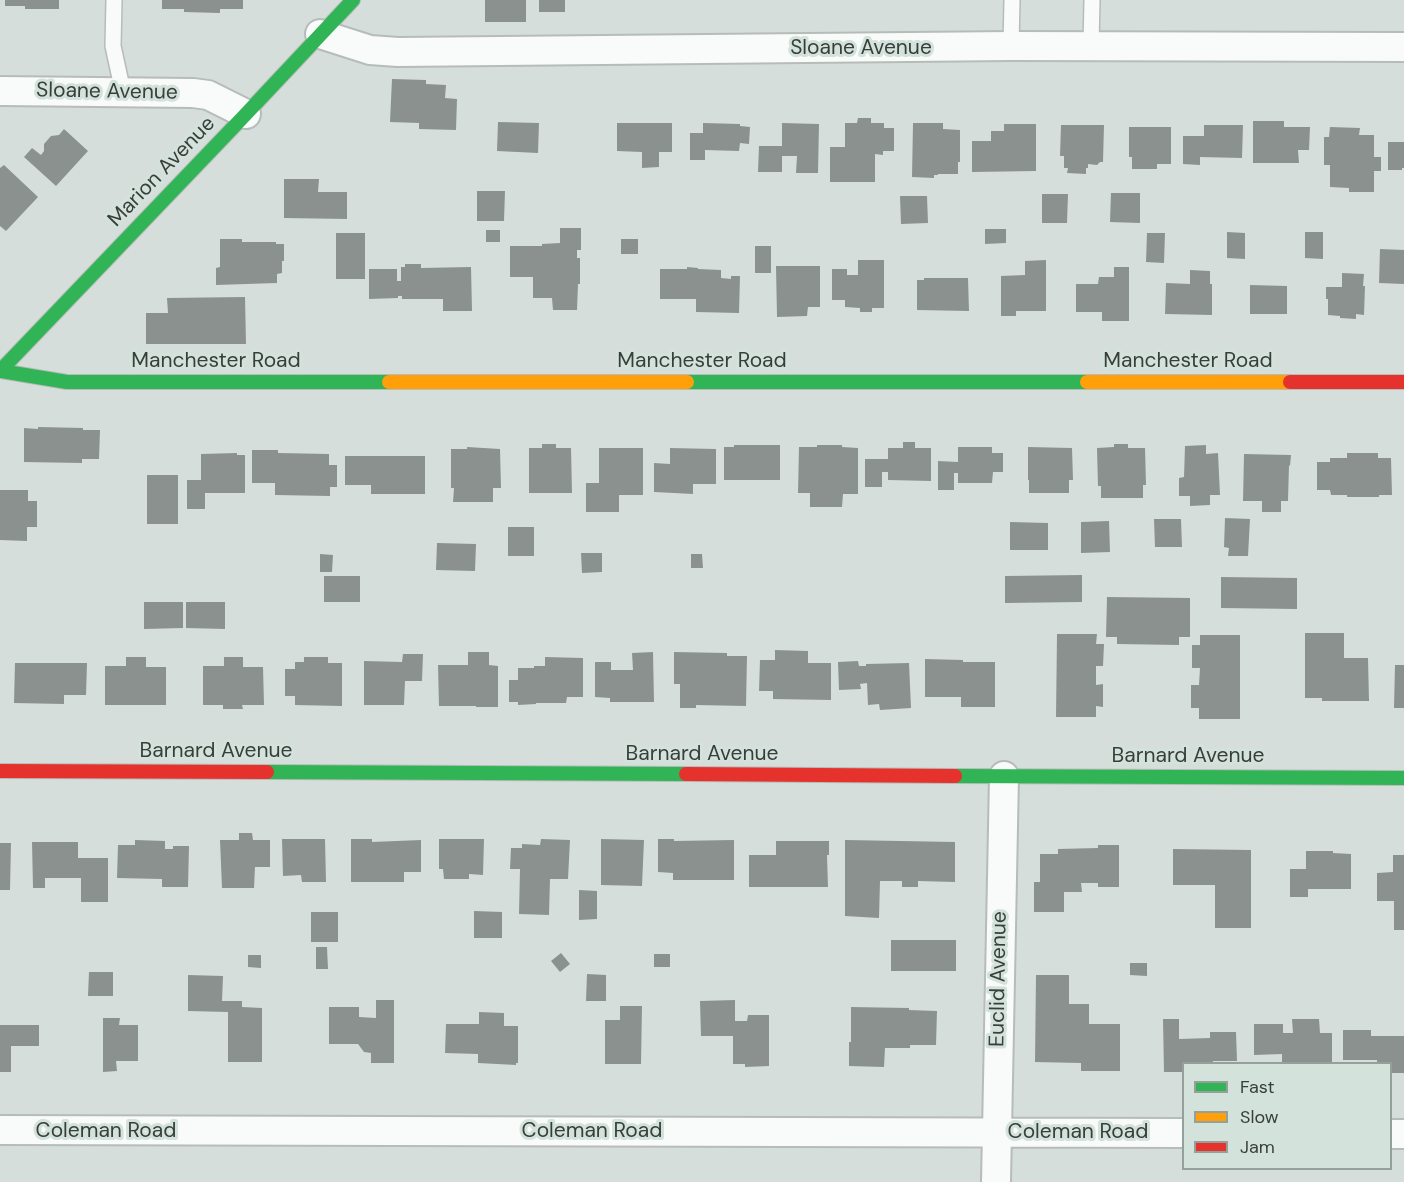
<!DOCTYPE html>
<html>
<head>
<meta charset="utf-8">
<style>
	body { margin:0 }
	#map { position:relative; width:1404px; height:1182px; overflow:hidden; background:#d6dedb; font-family:"DM Sans",sans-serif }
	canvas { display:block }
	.legend { position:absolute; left:1182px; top:1062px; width:210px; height:108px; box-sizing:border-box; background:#d3e2db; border:2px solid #95a09b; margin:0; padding:8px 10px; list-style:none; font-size:18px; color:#383e3b }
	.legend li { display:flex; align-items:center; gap:12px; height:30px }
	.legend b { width:30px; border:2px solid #95a09b }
</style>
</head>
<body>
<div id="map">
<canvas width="1404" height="1182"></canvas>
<ul class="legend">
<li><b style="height:8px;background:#30b455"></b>Fast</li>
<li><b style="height:8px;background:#ff9f0a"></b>Slow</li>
<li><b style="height:8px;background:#e5322d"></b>Jam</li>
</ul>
</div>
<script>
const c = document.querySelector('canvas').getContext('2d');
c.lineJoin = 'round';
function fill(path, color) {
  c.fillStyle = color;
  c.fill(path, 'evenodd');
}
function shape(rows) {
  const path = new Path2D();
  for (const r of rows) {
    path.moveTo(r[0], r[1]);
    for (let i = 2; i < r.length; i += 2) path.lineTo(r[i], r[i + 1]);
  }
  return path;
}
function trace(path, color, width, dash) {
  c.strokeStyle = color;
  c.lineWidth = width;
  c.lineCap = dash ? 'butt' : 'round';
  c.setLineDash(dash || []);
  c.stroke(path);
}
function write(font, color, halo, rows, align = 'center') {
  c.font = font + ' "DM Sans",sans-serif';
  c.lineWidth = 6;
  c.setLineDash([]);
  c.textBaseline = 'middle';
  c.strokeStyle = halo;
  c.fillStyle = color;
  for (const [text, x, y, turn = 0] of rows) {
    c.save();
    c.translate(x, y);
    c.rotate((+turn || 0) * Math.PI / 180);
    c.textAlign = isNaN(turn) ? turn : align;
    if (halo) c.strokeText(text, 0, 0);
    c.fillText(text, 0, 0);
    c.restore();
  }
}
fill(shape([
	[5,0,59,0,59,9,25,9,25,6,5,6],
	[162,0,243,0,243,9,220,9,220,13,184,12,184,9,162,9],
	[485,0,526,0,526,22,485,22],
	[539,0,565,0,565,12,539,12],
	[392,79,426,80,426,84,446,85,445,98,457,99,456,130,419,129,419,123,390,122],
	[858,118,871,118,871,123,884,123,884,128,894,128,894,151,883,151,883,155,875,154,875,182,830,182,830,147,845,147,845,123,857,123],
	[1253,121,1284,121,1284,127,1310,127,1309,150,1298,150,1299,163,1253,163],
	[498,122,539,123,538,153,497,151],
	[617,123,672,123,672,152,659,152,659,167,642,168,642,152,617,151],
	[703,123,740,124,740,126,750,127,749,144,740,143,739,151,705,150,705,160,690,160,690,133,703,133],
	[782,123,819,124,818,173,796,173,797,156,782,156,782,172,758,172,759,146,782,146],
	[913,123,943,123,943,129,960,130,960,162,958,162,958,174,938,174,938,175,934,175,934,178,912,177],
	[1004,124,1036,124,1036,171,972,172,972,141,991,141,991,131,1004,131],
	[1061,125,1104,125,1103,162,1100,162,1097,165,1088,164,1088,168,1086,168,1086,174,1067,173,1068,168,1064,168,1064,156,1060,156],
	[1204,125,1243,125,1242,158,1200,157,1200,165,1183,164,1183,136,1204,136],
	[1129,127,1171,127,1171,164,1157,164,1157,169,1132,169,1132,157,1129,157],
	[1330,127,1360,128,1359,135,1374,135,1374,157,1381,157,1381,171,1374,171,1374,192,1349,192,1349,188,1330,187,1330,165,1324,165,1324,137,1329,137],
	[64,129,88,151,56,186,24,157,32,148,41,155,44,151,44,144,51,136,59,135],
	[1388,142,1404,142,1404,168,1402,168,1402,170,1388,170],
	[4,165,38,197,6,231,0,226,0,168],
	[284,179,319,179,318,192,347,192,347,219,284,218],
	[477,191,505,191,504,221,477,221],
	[1111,193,1140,193,1140,223,1110,222],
	[1042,194,1068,194,1067,223,1042,223],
	[900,196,927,196,928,223,901,224],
	[560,228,581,228,581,250,577,250,577,258,580,258,580,284,578,284,577,310,553,310,552,298,533,298,533,277,510,277,510,246,542,246,542,244,560,243],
	[985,229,1006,229,1006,243,985,244],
	[486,230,500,230,500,242,486,242],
	[1227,232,1245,233,1245,259,1227,258],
	[1305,232,1323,232,1323,259,1305,258],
	[336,233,365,233,365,279,336,279],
	[1147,233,1165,233,1164,263,1146,262],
	[220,239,242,239,242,242,276,242,276,244,284,244,284,261,282,261,282,273,277,274,277,283,216,285,216,268,220,267],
	[621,239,638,239,638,254,621,254],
	[755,246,771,246,771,273,755,273],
	[1380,249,1404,250,1404,284,1379,283],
	[858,260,884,260,884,308,872,308,872,312,860,312,860,308,845,307,845,300,832,300,832,269,847,269,847,275,858,275],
	[1046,260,1046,311,1016,311,1016,316,1001,316,1001,276,1025,275,1025,261],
	[405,264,421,264,421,268,471,267,472,311,443,311,443,299,402,299,402,296,398,296,398,298,369,299,369,269,397,269,397,281,401,281,401,267,405,267],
	[776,266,820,266,820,307,808,307,807,316,777,317],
	[687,267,698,268,698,269,721,270,721,278,731,279,731,276,740,276,739,313,696,312,696,299,660,299,660,269,687,269],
	[1114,267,1129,267,1129,321,1102,321,1102,312,1076,312,1076,284,1098,284,1099,277,1114,277],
	[1190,270,1210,271,1210,284,1212,284,1212,315,1165,314,1166,283,1190,284],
	[1342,273,1364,274,1363,286,1365,286,1364,315,1356,314,1356,319,1340,318,1340,316,1328,315,1328,299,1326,299,1326,287,1342,287],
	[924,278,968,278,969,311,917,310,917,280,924,280],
	[1250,285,1287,286,1287,314,1250,314],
	[245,297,246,344,146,344,146,313,168,313,167,298],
	[38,427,83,428,83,430,100,430,99,459,82,459,82,463,24,462,24,428,38,429],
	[903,442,915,442,915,448,931,448,931,481,888,480,888,472,882,472,882,487,865,487,865,459,888,459,888,448,903,448],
	[542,444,556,444,556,448,571,448,572,493,529,493,529,448,542,448],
	[1114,444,1128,444,1128,448,1145,448,1146,485,1143,485,1143,498,1101,498,1101,486,1098,486,1097,448,1114,447],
	[734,445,780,445,780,480,724,480,724,447,734,447],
	[817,445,842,445,842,447,858,448,858,494,843,494,842,507,810,507,810,493,798,493,799,447,817,447],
	[1206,445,1206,454,1218,453,1220,495,1210,495,1210,505,1190,506,1190,496,1179,496,1179,478,1184,477,1185,446],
	[467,447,500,449,501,488,493,488,493,502,453,502,454,488,451,488,451,449,467,449],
	[958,447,992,447,992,453,1003,453,1003,472,993,472,992,483,958,483,958,473,954,473,954,490,938,490,938,461,958,462],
	[1028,447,1072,448,1073,480,1069,480,1069,493,1029,493,1029,480,1028,480],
	[599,448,643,448,643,495,619,495,619,512,586,512,586,483,599,483],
	[670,448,716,449,716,484,693,484,693,494,654,492,654,463,670,464],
	[252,450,278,450,278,453,329,454,329,465,337,465,337,487,330,487,330,496,275,495,275,483,252,483],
	[237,453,237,455,245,455,245,493,205,493,205,509,187,509,187,480,201,480,201,454],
	[1347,453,1378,453,1378,458,1391,458,1392,495,1379,495,1379,497,1347,497,1347,495,1331,495,1330,490,1317,490,1317,462,1330,462,1330,458,1347,458],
	[1244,454,1291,455,1290,466,1289,465,1288,501,1281,501,1281,512,1262,512,1262,501,1243,501],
	[345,456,425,456,425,494,371,494,371,485,345,485],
	[147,475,178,475,178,524,147,524],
	[0,490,28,490,28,501,37,501,37,527,27,527,27,541,0,540],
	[1225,518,1250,519,1248,556,1228,556,1229,548,1224,547],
	[1154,519,1181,519,1182,547,1155,547],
	[1109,521,1110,552,1081,553,1081,522],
	[1010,522,1048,523,1048,550,1010,550],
	[508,527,534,527,534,556,508,556],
	[437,543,476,544,475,571,436,570],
	[581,553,602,553,602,572,582,573],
	[320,554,333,555,332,572,320,572],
	[691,554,702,554,703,568,691,568],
	[1082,575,1082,602,1005,603,1005,576],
	[324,576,360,576,360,602,324,602],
	[1221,577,1297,578,1297,609,1221,608],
	[1107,597,1190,598,1190,637,1179,637,1179,645,1117,644,1117,637,1106,637],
	[144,602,183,602,183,628,144,629],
	[186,602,225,602,225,629,186,628],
	[1305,633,1344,633,1344,658,1368,658,1369,701,1322,701,1322,698,1305,698],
	[1057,634,1097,634,1096,644,1104,644,1103,666,1096,666,1096,685,1103,684,1103,707,1096,706,1096,717,1056,717],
	[1200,635,1240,635,1240,719,1199,719,1199,708,1191,708,1191,685,1199,685,1200,668,1192,668,1192,645,1200,645],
	[775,650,808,651,808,663,831,663,831,700,773,699,773,691,759,691,760,660,775,660],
	[468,652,489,652,489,665,498,666,498,707,476,707,476,706,439,706,438,665,468,665],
	[653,652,654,702,610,702,610,698,595,697,595,662,611,662,611,670,633,670,632,653],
	[674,652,727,653,727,656,747,656,746,706,696,705,696,708,680,708,680,684,674,684],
	[403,654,423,654,422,681,405,681,404,705,364,705,364,661,402,662],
	[126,657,146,657,146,667,166,667,166,705,105,705,105,666,126,666],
	[224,657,243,657,243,667,263,667,264,705,242,705,243,709,223,709,223,705,203,705,203,666,224,666],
	[304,657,328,657,328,663,342,663,342,706,295,705,295,696,285,696,285,669,295,669,295,662,304,662],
	[545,657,583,658,583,697,567,697,566,703,536,703,536,704,518,705,518,702,509,702,509,680,518,680,518,668,534,668,534,666,545,666],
	[925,659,963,660,963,662,995,662,995,707,961,707,961,697,925,697],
	[858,661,859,666,866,666,866,664,909,663,911,708,880,710,879,704,868,705,867,683,860,684,861,689,839,690,838,662],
	[15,663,87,663,86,695,64,695,64,704,14,703],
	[1395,665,1404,665,1404,708,1394,708],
	[239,833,252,833,253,840,270,840,270,867,255,867,254,888,222,888,220,840,239,840],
	[282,839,325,839,326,882,302,882,301,875,283,876],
	[351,839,372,839,372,842,421,840,421,872,404,872,404,882,351,882],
	[439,839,484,839,483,875,469,874,469,879,444,879,443,869,439,869],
	[541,839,570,840,568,879,550,879,549,915,519,914,520,869,510,869,511,848,522,848,522,844,540,845],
	[601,839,644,840,642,886,601,885],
	[658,839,674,839,674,841,734,840,734,880,673,880,673,873,658,872],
	[135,840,165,841,165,849,173,849,173,846,189,846,188,887,162,887,162,879,117,878,118,845,135,845],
	[845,840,955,842,955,882,918,881,918,887,902,887,902,881,880,881,879,918,845,916],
	[776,841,829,841,829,855,827,855,828,887,749,887,749,855,776,855],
	[32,842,78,842,78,858,108,858,108,902,81,902,81,878,45,878,45,888,33,888],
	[0,843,11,843,10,890,0,890],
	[1098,845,1119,845,1119,887,1098,887,1098,883,1081,883,1082,892,1064,892,1064,912,1034,912,1034,882,1040,882,1040,854,1058,854,1058,849,1098,848],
	[1173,849,1251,850,1251,928,1215,928,1215,885,1173,885],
	[1306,851,1333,851,1333,853,1351,854,1351,889,1308,889,1308,897,1290,897,1290,869,1306,869],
	[1393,855,1404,855,1404,930,1394,930,1394,901,1377,901,1377,873,1393,872],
	[579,890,597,891,597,919,579,920],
	[474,911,502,912,502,938,474,938],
	[311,912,338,912,338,942,311,942],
	[891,940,956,940,956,971,891,971],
	[316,947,327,947,328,969,316,969],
	[561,953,570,964,560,972,551,961],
	[654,954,670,954,670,967,654,967],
	[248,955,261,955,261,968,248,967],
	[1130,963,1147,963,1147,976,1130,975],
	[89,972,113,972,113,996,88,996],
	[587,974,606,975,606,1001,586,1001],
	[188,975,223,976,222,1001,242,1001,242,1007,262,1008,262,1062,228,1062,228,1012,188,1011],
	[1036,975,1069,975,1069,1004,1089,1004,1089,1024,1120,1024,1120,1071,1081,1071,1081,1063,1035,1062],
	[376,1000,394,1000,394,1063,371,1063,371,1053,364,1052,358,1044,329,1044,329,1007,359,1007,359,1017,376,1018],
	[735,1000,735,1021,747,1021,748,1015,769,1015,769,1066,745,1067,745,1064,733,1064,733,1036,701,1036,700,1001],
	[620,1006,642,1006,641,1064,605,1064,605,1020,620,1020],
	[851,1007,909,1008,909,1010,937,1011,936,1045,910,1045,910,1048,885,1048,884,1067,849,1066,849,1042,851,1042],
	[479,1012,504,1013,504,1026,518,1026,518,1063,516,1063,516,1065,478,1063,478,1054,445,1053,446,1024,479,1024],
	[103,1018,120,1018,119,1025,138,1025,138,1061,116,1061,117,1071,103,1072],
	[1163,1019,1179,1019,1179,1039,1210,1038,1210,1032,1236,1032,1237,1061,1213,1061,1213,1064,1184,1064,1184,1072,1164,1072],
	[1292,1019,1319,1019,1320,1033,1332,1033,1332,1064,1282,1064,1282,1054,1254,1055,1254,1024,1283,1024,1283,1033,1293,1033],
	[0,1025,39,1025,39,1046,11,1046,11,1072,0,1072],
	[1343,1030,1371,1030,1371,1036,1404,1036,1404,1073,1390,1073,1390,1064,1377,1064,1377,1060,1343,1060]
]), '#8b918f');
const lane = shape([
	[114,0,113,46,123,92],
	[1011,46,1012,0],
	[1091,46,1092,0]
]);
const street = shape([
	[320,34,370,50,398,52,1011,46,1404,47],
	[0,91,193,93,208,95,246,114],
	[0,1130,1184,1133],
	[1390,1134,1404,1134],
	[996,1182,1004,776]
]);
const fast = shape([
	[0,371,246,114,353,0],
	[1,371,67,382,389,382],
	[687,382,1087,382],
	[267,772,686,774],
	[955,776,1404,778]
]);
const slow = shape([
	[389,382,687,382],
	[1087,382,1290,382]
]);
const jam = shape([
	[1290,382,1404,382],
	[0,771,267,772],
	[686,774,955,776]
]);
trace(lane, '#b6bcb9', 18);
trace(street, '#b6bcb9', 32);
trace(fast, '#b6bcb9', 16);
trace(slow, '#b6bcb9', 16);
trace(jam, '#b6bcb9', 16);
trace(lane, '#f9fafa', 15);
trace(street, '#f9fafa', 28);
trace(fast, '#30b455', 14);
trace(slow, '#ff9f0a', 14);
trace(jam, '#e5322d', 14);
write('21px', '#383e3b', '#d3e2db', [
	["Sloane Avenue",861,48],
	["Sloane Avenue",107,92,1],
	["Marion Avenue",162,172,-46],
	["Manchester Road",216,361],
	["Manchester Road",702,361],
	["Manchester Road",1188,361],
	["Barnard Avenue",216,751],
	["Barnard Avenue",702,754],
	["Barnard Avenue",1188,756],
	["Euclid Avenue",999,979,-89],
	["Coleman Road",106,1131],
	["Coleman Road",592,1131],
	["Coleman Road",1078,1132]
]);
</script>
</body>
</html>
